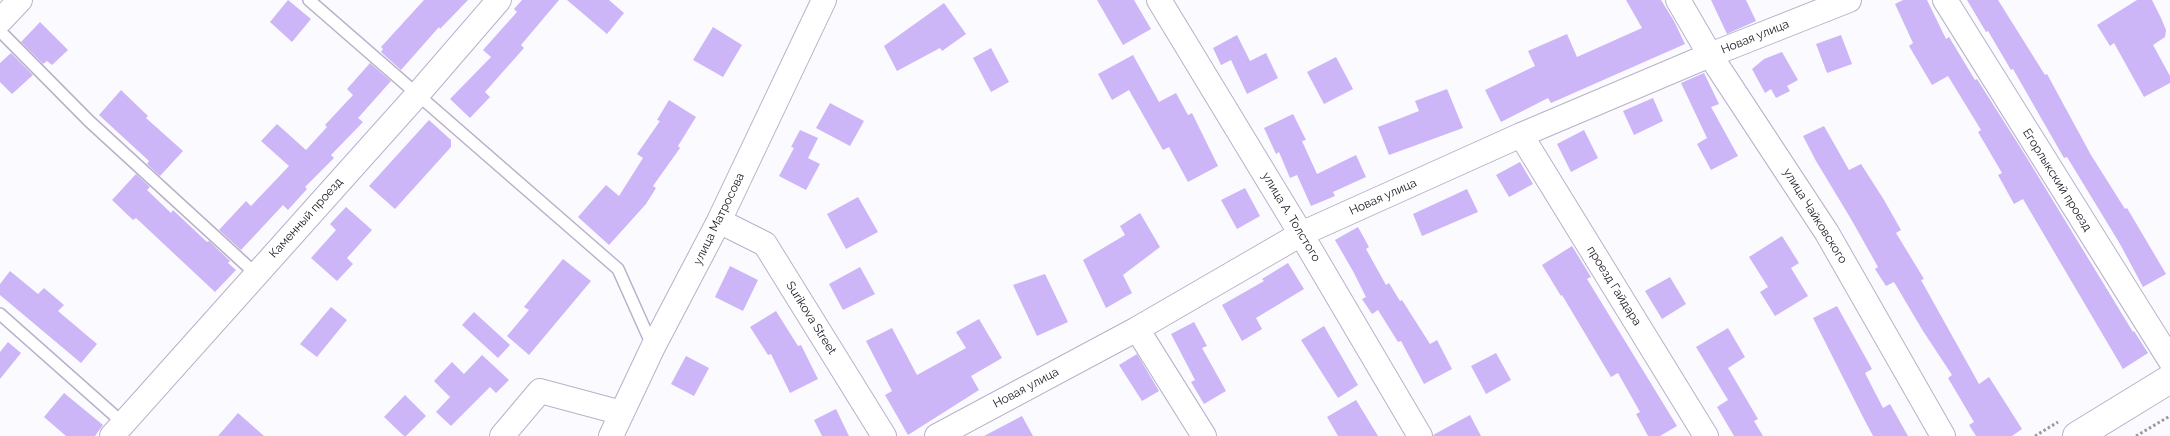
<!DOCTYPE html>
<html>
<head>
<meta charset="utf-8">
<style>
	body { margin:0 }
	canvas { display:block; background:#fbfaff }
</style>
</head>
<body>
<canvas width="2170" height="436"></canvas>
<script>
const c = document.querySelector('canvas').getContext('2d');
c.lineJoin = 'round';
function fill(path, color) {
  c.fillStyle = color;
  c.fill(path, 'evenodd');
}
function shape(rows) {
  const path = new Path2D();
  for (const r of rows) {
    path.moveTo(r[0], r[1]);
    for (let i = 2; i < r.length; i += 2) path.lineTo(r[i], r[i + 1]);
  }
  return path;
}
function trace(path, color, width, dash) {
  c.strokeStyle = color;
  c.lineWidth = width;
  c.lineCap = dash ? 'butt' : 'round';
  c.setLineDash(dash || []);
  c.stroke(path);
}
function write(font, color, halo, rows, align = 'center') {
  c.font = font + ' Raleway,sans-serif';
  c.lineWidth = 4;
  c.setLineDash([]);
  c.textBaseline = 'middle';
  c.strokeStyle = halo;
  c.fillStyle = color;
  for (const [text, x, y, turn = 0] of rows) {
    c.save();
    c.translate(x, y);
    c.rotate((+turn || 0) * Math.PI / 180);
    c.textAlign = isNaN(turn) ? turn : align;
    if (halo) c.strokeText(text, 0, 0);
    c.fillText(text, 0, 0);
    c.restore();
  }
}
fill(shape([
	[288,0,311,19,292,42,270,22],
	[424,0,468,0,440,29,439,27,401,70,381,52,383,49,381,47],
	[522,0,559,0,521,45,524,48,485,92,490,97,470,118,450,99,491,57,483,50,517,12,514,9],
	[567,0,609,0,624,13,607,34],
	[1097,0,1134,0,1151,29,1123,45],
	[1626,0,1661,0,1674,21,1685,44,1551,103,1548,98,1501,122,1485,90,1535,66,1528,51,1567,34,1577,57,1642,28],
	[1711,0,1746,0,1756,21,1727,34],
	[1903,0,1927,0,1946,39,1949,37,1975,80,1977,79,2027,158,2133,332,2134,331,2148,353,2123,369,2023,199,2014,204,1998,175,2002,173,1978,132,1981,130,1948,76,1932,85,1909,46,1913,43,1895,4],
	[1967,0,1998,0,2045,75,2047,74,2091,155,2125,209,2127,208,2166,274,2143,287,2120,244,2067,157,2064,158,2013,69,2011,70,1988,31,1986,32],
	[2137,0,2152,0,2161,18,2166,30,2165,37,2153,45,2170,76,2170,83,2144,97,2114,43,2110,46,2097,25],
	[944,3,966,34,942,51,940,48,897,71,884,46],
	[40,22,68,50,52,65,47,61,43,64,21,42],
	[713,27,742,45,723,77,693,60],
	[1237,35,1250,61,1266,53,1278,78,1247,94,1231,60,1221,65,1213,48],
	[1841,35,1852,64,1827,73,1816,44],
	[991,48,1009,82,991,92,973,58],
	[1782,52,1798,80,1787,86,1790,91,1776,98,1771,89,1765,93,1752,69,1764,59],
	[11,53,33,75,12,94,0,82,0,63],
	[1133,55,1159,102,1176,93,1188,115,1192,113,1218,166,1188,182,1169,147,1163,150,1129,90,1112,100,1098,74],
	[1336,57,1353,89,1324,104,1307,72],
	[370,63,391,81,358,118,363,122,331,155,334,158,305,187,307,189,288,210,283,205,241,250,219,230,246,201,251,206,289,166,261,141,277,124,306,150,327,127,325,125,353,95,347,89],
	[1704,73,1719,104,1711,107,1738,156,1711,170,1697,144,1707,138,1681,83],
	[1447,89,1463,128,1389,155,1378,127,1419,111,1415,101],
	[121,90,148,116,146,118,183,151,160,176,147,164,149,161,99,115],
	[1653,98,1663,121,1634,135,1623,111],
	[669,100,696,117,678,146,680,148,653,186,656,188,646,204,609,245,578,217,606,185,619,196,643,158,637,154,660,121,657,120],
	[830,103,864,121,850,146,816,128],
	[1293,114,1306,140,1302,141,1317,174,1356,155,1366,177,1333,192,1335,196,1311,206,1297,175,1290,178,1279,152,1276,154,1264,128],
	[429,120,451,140,451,147,395,209,369,186],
	[1824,126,1849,170,1861,164,1884,200,1901,230,1896,233,1924,279,1921,280,1979,384,1989,377,2022,429,2012,436,1976,436,1969,425,1974,422,1948,378,1952,375,1923,331,1894,282,1886,286,1875,269,1878,267,1851,219,1816,161,1803,136],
	[800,130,818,138,808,158,820,164,806,190,779,176,794,148,791,147],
	[1584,130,1598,158,1571,172,1557,144],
	[1520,162,1533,184,1509,197,1496,175],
	[136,174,150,187,147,190,171,213,173,210,207,242,209,241,230,261,228,263,236,270,215,292,136,218,133,220,112,200],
	[1245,188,1260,216,1237,229,1221,200],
	[1467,189,1478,212,1422,236,1413,214],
	[858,197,878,232,846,249,827,214],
	[346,207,372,230,347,258,353,264,337,281,311,258,336,230,330,224],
	[1140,213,1160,247,1123,275,1132,293,1106,308,1083,260,1125,235,1120,226],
	[1358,227,1369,247,1366,249,1386,285,1389,283,1400,301,1402,300,1430,344,1437,340,1452,369,1424,384,1401,341,1398,342,1378,310,1372,314,1362,299,1366,297,1354,273,1335,240],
	[1782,236,1799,263,1791,268,1808,296,1775,316,1760,292,1768,287,1749,257],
	[1572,246,1591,277,1587,279,1677,426,1660,436,1648,436,1636,414,1640,412,1618,373,1611,377,1562,295,1561,296,1542,265],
	[563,259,591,281,529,355,507,336,529,310,524,307],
	[1288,263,1304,289,1256,318,1262,329,1242,341,1222,305,1264,281,1262,279],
	[730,266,758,280,743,311,715,297],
	[860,267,875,294,843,310,829,284],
	[10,271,38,294,44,288,64,305,58,311,97,344,81,363,0,295,0,284],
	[1045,274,1068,322,1037,336,1013,285],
	[1670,277,1686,304,1662,319,1645,291],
	[1837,306,1872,369,1865,373,1883,408,1890,404,1908,436,1873,436,1864,419,1813,318],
	[331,307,347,320,317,357,300,344],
	[776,311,798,346,801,345,818,379,790,393,771,354,768,355,750,327],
	[474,312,510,345,498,358,462,325],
	[979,319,1002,358,971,376,979,390,908,435,885,395,892,391,866,341,892,328,917,375,966,348,956,332],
	[1194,322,1207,346,1202,348,1226,391,1204,404,1191,382,1195,380,1171,334],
	[1324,326,1358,385,1338,398,1301,340],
	[1728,328,1745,357,1728,368,1758,419,1754,421,1763,436,1734,436,1717,407,1728,400,1696,347],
	[8,342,21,353,0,379,0,352],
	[1496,353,1511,380,1486,394,1471,366],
	[1137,354,1159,391,1142,401,1119,365],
	[482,355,509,380,496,393,490,387,451,426,436,412,450,397,434,381,452,362,464,374],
	[686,356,709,368,694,396,671,384],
	[64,393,103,425,95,436,66,436,44,417],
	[405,395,426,416,406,436,404,436,384,417],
	[1356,400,1378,436,1338,436,1327,417],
	[836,409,849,436,822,436,814,420],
	[238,413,264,436,218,436],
	[1470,415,1481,436,1434,436,1433,435],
	[1022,416,1033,436,984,436]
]), '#ccb6f7');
const service = shape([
	[309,0,618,269,652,345],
	[0,31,89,121,256,274],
	[0,314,123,423]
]);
const minor = shape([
	[1159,0,1301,234,1420,436],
	[1678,0,1710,55,1827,233,1943,436],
	[1945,0,2170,360],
	[0,21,20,0],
	[1521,135,1706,436],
	[719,221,765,244,884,436],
	[1137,329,1204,436],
	[112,436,417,95,499,0],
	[502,436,540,391,622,413],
	[611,436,653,347,719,221,824,0],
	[937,436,1137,329,1301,234,1521,135,1710,55,1849,0]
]);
const secondary = shape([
	[2077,436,2170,379]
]);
trace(service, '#b8b1c9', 14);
trace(minor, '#b8b1c9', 26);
trace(secondary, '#b8b1c9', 30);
trace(shape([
	[2035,436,2058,422],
	[2136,436,2170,416]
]), '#9b99a0', 3, [2.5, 2.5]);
trace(service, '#fff', 11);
trace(minor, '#fff', 24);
trace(secondary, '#fff', 28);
write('12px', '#1a1720', '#fff', [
	["Новая улица",1755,37,-22],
	["Егорлыкский проезд",2057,180,58],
	["Новая улица",1383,197,-24],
	["улица Чайковского",1815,216,58],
	["улица А. Толстого",1291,217,59],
	["Каменный проезд",306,218,-48],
	["улица Матросова",719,219,-64],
	["проезд Гайдара",1614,286,58],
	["Surikova Street",811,318,58],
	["Новая улица",1026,388,-28]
]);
</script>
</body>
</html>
